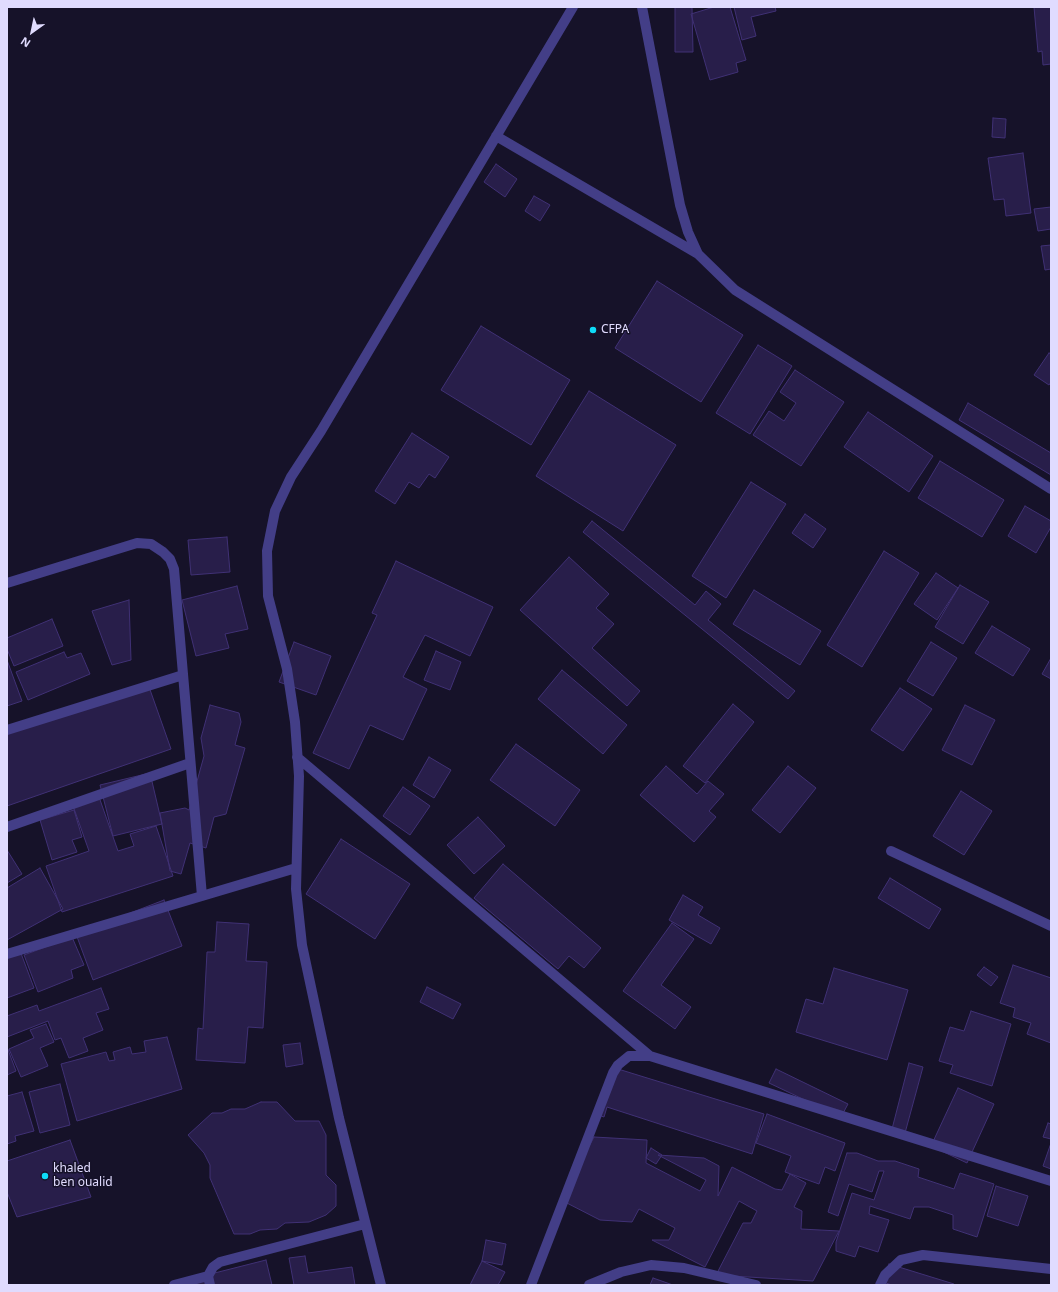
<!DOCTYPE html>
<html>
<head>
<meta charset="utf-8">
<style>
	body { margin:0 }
	#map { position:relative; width:1058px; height:1292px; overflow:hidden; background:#161229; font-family:"Noto Sans",sans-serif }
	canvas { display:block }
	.frame { position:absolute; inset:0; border:8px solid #e0dbfe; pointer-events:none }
	.north { position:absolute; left:12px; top:12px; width:40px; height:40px; -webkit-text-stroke:3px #161229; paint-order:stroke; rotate:213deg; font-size:11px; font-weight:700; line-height:16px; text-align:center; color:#e0dbfe }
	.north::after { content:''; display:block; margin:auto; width:14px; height:18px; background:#e0dbfe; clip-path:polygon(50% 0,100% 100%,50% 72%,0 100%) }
</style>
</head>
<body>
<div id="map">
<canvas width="1058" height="1292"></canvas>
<div class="frame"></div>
<div class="north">N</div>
</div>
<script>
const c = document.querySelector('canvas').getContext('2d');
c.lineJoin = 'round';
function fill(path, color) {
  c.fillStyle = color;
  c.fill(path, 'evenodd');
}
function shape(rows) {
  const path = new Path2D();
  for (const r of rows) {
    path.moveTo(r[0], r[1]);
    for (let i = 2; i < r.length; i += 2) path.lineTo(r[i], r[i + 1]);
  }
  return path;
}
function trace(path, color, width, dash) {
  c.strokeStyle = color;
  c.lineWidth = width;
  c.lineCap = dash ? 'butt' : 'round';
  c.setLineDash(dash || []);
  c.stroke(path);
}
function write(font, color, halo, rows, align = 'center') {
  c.font = font + ' "Noto Sans",sans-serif';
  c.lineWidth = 3;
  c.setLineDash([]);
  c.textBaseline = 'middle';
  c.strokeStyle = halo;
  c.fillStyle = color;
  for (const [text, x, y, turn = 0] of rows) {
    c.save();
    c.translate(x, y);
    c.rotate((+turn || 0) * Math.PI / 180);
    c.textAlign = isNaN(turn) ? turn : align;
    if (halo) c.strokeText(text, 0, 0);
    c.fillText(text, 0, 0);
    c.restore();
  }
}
const building = shape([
	[675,7,692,7,693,52,675,52,675,7],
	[714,7,730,7,746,60,736,63,738,72,710,80,691,14,714,7],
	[734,7,775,7,776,11,751,17,756,36,742,40,734,7],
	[1034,7,1051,7,1051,64,1043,65,1042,51,1038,52,1034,7],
	[993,118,1006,119,1005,138,992,137,993,118],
	[1023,153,1031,213,1006,216,1004,199,994,200,988,158,1023,153],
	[496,164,517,179,505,197,484,182,496,164],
	[534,196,550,205,540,221,525,211,534,196],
	[1051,207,1051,229,1038,231,1034,209,1051,207],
	[1051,245,1051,269,1045,270,1041,246,1051,245],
	[657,281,743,335,701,402,615,348,657,281],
	[481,326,570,380,531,445,441,390,481,326],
	[758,345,792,366,750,434,716,413,758,345],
	[1049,353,1051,354,1051,382,1049,385,1034,375,1049,353],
	[795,370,844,402,801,466,753,435,769,411,784,421,796,403,780,392,795,370],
	[589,391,676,445,623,531,536,476,589,391],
	[968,403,1051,453,1051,475,959,420,968,403],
	[868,412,933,456,909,492,844,447,868,412],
	[412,433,449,457,435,478,429,474,419,488,409,482,395,504,375,491,412,433],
	[940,461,1004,500,982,537,918,498,940,461],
	[751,482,786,504,726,598,692,576,751,482],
	[1025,506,1051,521,1051,527,1036,553,1008,536,1025,506],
	[805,514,826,529,813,548,792,533,805,514],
	[592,521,695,605,706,591,721,604,708,620,795,691,788,699,583,532,592,521],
	[227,537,230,572,191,575,188,540,227,537],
	[884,551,919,573,862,667,827,645,884,551],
	[569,557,609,594,596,608,614,624,592,648,640,691,627,706,520,610,569,557],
	[396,561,493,607,470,656,425,635,403,677,427,689,403,740,370,725,349,769,313,753,377,615,372,613,396,561],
	[936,573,958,588,937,620,914,604,936,573],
	[960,585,989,602,963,644,935,627,960,585],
	[237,586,248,629,225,634,229,648,196,656,182,600,237,586],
	[754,590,821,631,800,665,733,624,754,590],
	[129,600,131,660,112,665,92,611,129,600],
	[52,619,63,646,14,666,7,649,7,638,52,619],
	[992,626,1030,649,1013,676,975,653,992,626],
	[294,642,331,656,316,695,279,682,294,642],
	[931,642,957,658,933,696,907,681,931,642],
	[436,651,461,662,450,690,424,680,436,651],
	[64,652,67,658,81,653,90,674,28,700,16,672,64,652],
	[1051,658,1051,679,1042,674,1051,658],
	[7,660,22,701,7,706,7,660],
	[562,670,627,725,603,754,538,699,562,670],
	[148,684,171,749,7,806,7,734,148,684],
	[900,688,932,709,903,751,871,730,900,688],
	[733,704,754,722,705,783,683,766,733,704],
	[210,705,239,713,241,722,235,745,245,748,226,814,214,817,206,848,190,843,181,874,170,871,160,813,185,808,189,810,204,756,201,738,210,705],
	[965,705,995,720,972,765,942,750,965,705],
	[516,744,580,790,555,826,490,780,516,744],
	[429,757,451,770,434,798,413,785,429,757],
	[666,766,697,794,708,781,724,794,709,811,716,817,694,842,640,795,666,766],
	[788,766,816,788,780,833,752,810,788,766],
	[150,773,162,824,113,836,100,785,150,773],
	[403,787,430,806,410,835,383,816,403,787],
	[961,791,992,811,964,855,933,836,961,791],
	[98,794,118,851,134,846,130,834,156,826,173,876,62,912,46,866,89,851,72,803,98,794],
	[74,810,82,837,72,840,77,852,52,860,40,820,74,810],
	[478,817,505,846,474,874,447,845,478,817],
	[341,839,410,884,375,939,306,894,341,839],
	[7,850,22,874,7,883,7,850],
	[503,864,601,948,584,968,569,956,558,969,474,898,503,864],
	[40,868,63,909,7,940,7,888,40,868],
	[890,878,941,909,929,929,878,898,890,878],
	[683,895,703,907,698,915,720,928,711,944,669,920,683,895],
	[164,900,182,946,93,980,76,934,164,900],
	[217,922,249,924,246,961,267,962,263,1028,248,1027,245,1063,196,1060,198,1028,203,1029,207,952,215,952,217,922],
	[672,923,694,939,661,985,691,1007,675,1029,623,991,672,923],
	[72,937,84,965,71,970,73,978,38,992,24,955,72,937],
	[19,948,34,988,7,998,7,953,19,948],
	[1013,965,1051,978,1051,1043,1027,1034,1031,1023,1013,1017,1015,1008,1000,1003,1013,965],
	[984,967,998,977,991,986,977,975,984,967],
	[834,968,908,990,887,1060,796,1032,806,999,823,1004,834,968],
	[427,987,461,1004,453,1019,420,1002,427,987],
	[101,988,109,1009,96,1013,103,1030,83,1038,88,1051,69,1058,61,1038,55,1040,48,1021,7,1037,7,1016,37,1005,39,1011,101,988],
	[971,1011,1011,1024,992,1086,950,1073,953,1065,939,1061,950,1027,964,1031,971,1011],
	[46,1024,54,1042,40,1048,48,1066,21,1077,9,1049,34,1038,30,1030,46,1024],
	[167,1037,182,1089,77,1121,61,1064,106,1052,109,1061,115,1060,113,1052,130,1047,132,1054,146,1052,144,1041,167,1037],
	[300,1043,303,1064,286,1067,283,1045,300,1043],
	[7,1047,16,1071,7,1075,7,1047],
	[909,1063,923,1067,905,1133,892,1129,909,1063],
	[618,1069,764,1114,752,1154,607,1107,604,1117,595,1114,618,1069],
	[776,1069,848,1104,841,1117,769,1083,776,1069],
	[60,1084,70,1125,40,1133,29,1092,60,1084],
	[958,1088,994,1104,967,1163,931,1146,958,1088],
	[22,1092,34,1131,15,1136,16,1141,7,1144,7,1096,22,1092],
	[261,1102,277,1102,295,1121,319,1121,326,1135,326,1175,336,1185,336,1206,326,1215,309,1222,285,1223,277,1229,260,1230,250,1234,234,1234,210,1178,210,1165,204,1153,188,1135,212,1113,222,1113,231,1109,245,1109,261,1102],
	[767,1114,845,1143,835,1171,825,1167,819,1184,785,1172,791,1156,756,1143,767,1114],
	[1048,1123,1051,1124,1051,1139,1043,1137,1048,1123],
	[594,1137,647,1140,646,1163,700,1191,706,1180,658,1155,704,1158,719,1166,718,1196,732,1167,775,1189,782,1190,790,1174,806,1183,794,1207,802,1211,801,1229,839,1231,813,1281,716,1275,743,1223,751,1223,757,1211,739,1201,705,1267,652,1240,669,1240,675,1228,639,1209,632,1222,600,1220,561,1200,594,1137],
	[70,1140,91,1197,17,1217,7,1192,7,1161,70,1140],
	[1051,1143,1051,1169,1043,1166,1051,1143],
	[651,1148,662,1155,656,1164,646,1158,651,1148],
	[847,1153,857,1153,878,1161,895,1161,919,1169,918,1177,954,1189,960,1173,994,1184,977,1237,953,1229,953,1215,929,1207,914,1207,910,1219,870,1206,869,1214,889,1220,878,1252,859,1246,855,1257,836,1251,836,1242,852,1193,874,1200,884,1171,879,1171,872,1192,849,1184,838,1216,828,1212,847,1153],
	[996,1186,1028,1196,1018,1226,987,1216,996,1186],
	[486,1240,506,1244,502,1265,482,1261,486,1240],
	[305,1256,308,1273,352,1267,355,1285,294,1285,289,1258,305,1256],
	[266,1260,272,1285,193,1285,191,1279,266,1260],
	[482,1261,505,1272,498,1285,470,1285,482,1261],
	[889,1264,954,1284,954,1285,892,1285,883,1282,889,1264],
	[653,1278,673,1285,650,1285,653,1278]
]);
fill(building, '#281e4a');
trace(building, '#403175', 1);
trace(shape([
	[642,7,680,205,688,232,698,254,735,290,1051,489],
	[496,136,698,254],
	[7,583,137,543,151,544,163,552,170,559,174,569,202,896],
	[7,730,183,675],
	[297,757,650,1056],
	[7,827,190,763],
	[891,851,1051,926],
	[7,954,296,868],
	[174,1285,208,1276],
	[210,1285,208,1276,213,1267,220,1262,365,1224],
	[381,1285,339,1118,302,945,296,889,299,776,295,722,287,669,268,596,267,551,275,511,291,477,321,431,573,7],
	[531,1285,613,1073,618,1065,629,1056,650,1056,1051,1181],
	[589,1285,621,1272,651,1265,684,1268,756,1285],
	[880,1285,885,1275,901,1260,923,1255,1051,1269]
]), '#433e87', 10);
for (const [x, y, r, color] of [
	[593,330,4,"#0edbf7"],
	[45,1176,4,"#0edbf7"]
]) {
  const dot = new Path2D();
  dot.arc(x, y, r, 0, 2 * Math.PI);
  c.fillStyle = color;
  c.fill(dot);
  trace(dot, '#161229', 1.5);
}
write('12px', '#e0dbfe', '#161229', [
	["CFPA",601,330],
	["khaled",53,1169],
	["ben oualid",53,1183]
], 'left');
</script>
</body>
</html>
